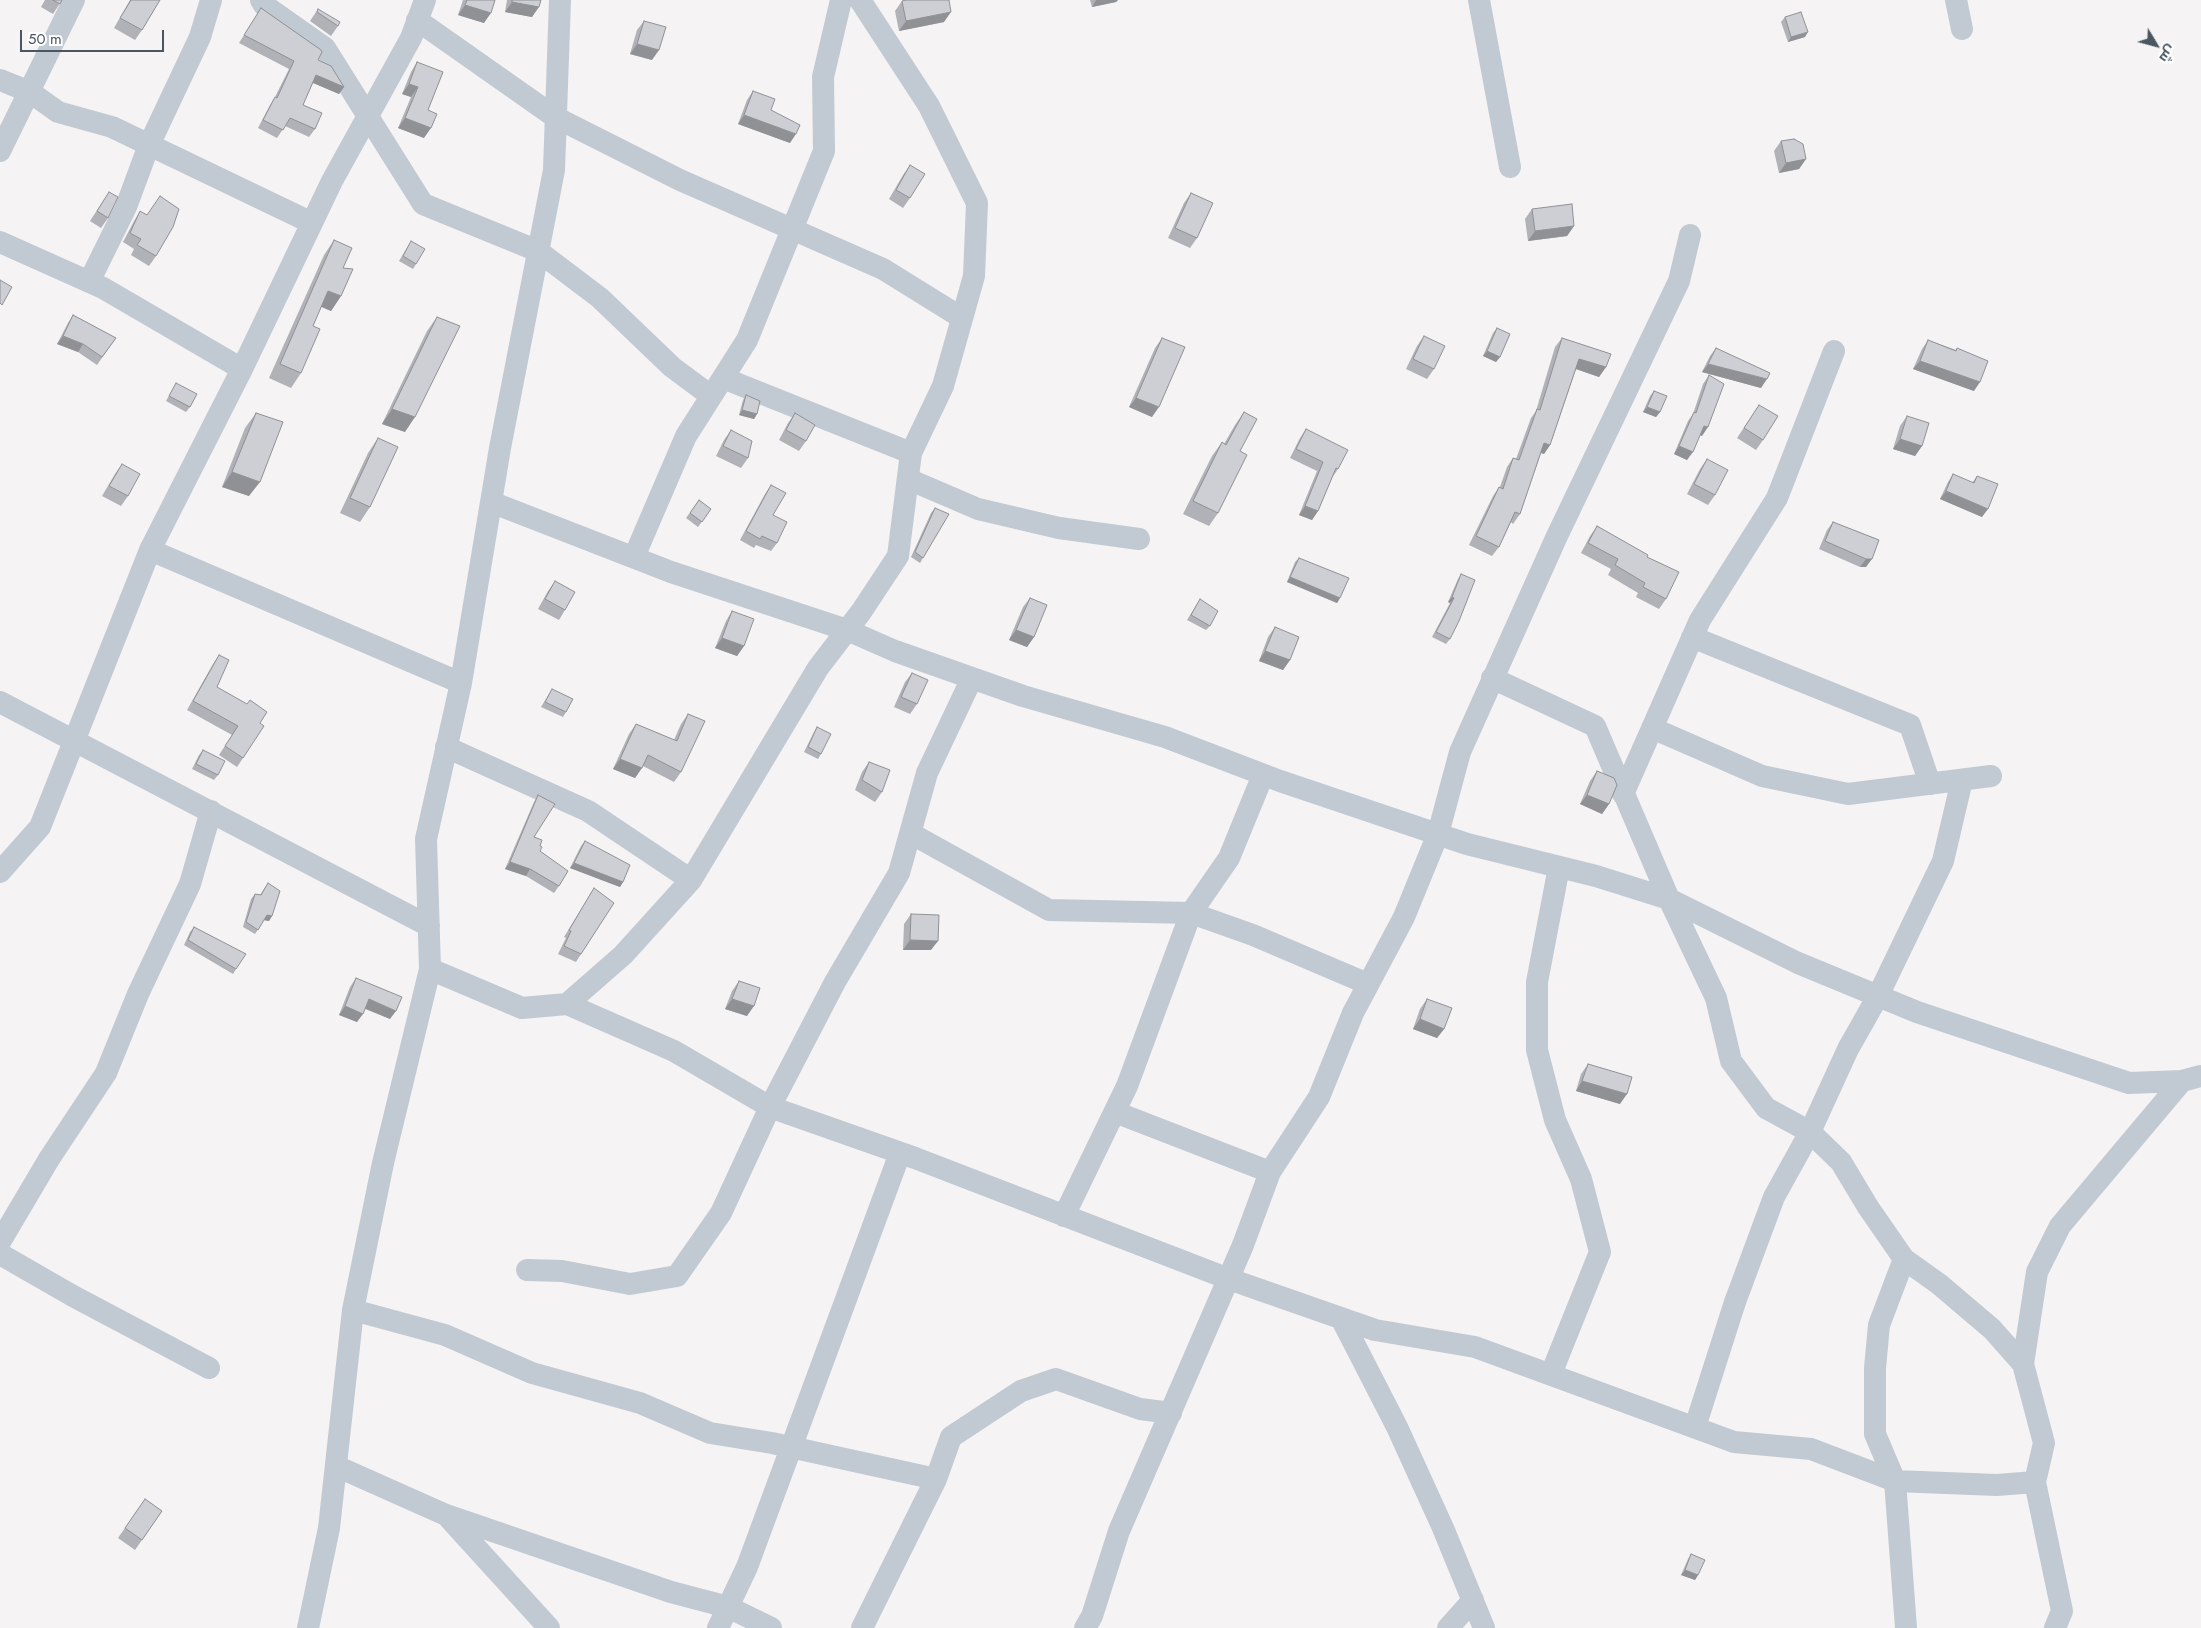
<!DOCTYPE html>
<html>
<head>
<meta charset="utf-8">
<style>
	body { margin:0 }
	#map { position:relative; width:2201px; height:1628px; overflow:hidden; background:#f5f3f3; font-family:Jost,Cairo,sans-serif }
	canvas { display:block }
	.north { position:absolute; left:2131px; top:20px; width:50px; height:50px; -webkit-text-stroke:4px #fff; paint-order:stroke; rotate:127deg; font-size:14px; font-weight:700; line-height:20px; text-align:center; color:#4a5661 }
	.north::after { content:''; display:block; margin:auto; width:18px; height:22px; background:#4a5661; clip-path:polygon(50% 0,100% 100%,50% 72%,0 100%) }
	.scale { position:absolute; left:20px; top:30px; width:144px; height:22px; box-sizing:border-box; border:2px solid #4a5661; border-top:0; padding-left:6px; font-size:15px; line-height:18px; white-space:nowrap; color:#4a5661; -webkit-text-stroke:4px #fff; paint-order:stroke }
</style>
</head>
<body>
<div id="map">
<canvas width="2201" height="1628"></canvas>
<div class="north">ش</div>
<div class="scale">50 m</div>
</div>
<script>
const c = document.querySelector('canvas').getContext('2d');
c.lineJoin = 'round';
function shape(rows) {
  const path = new Path2D();
  for (const r of rows) {
    path.moveTo(r[0], r[1]);
    for (let i = 2; i < r.length; i += 2) path.lineTo(r[i], r[i + 1]);
  }
  return path;
}
function trace(path, color, width, dash) {
  c.strokeStyle = color;
  c.lineWidth = width;
  c.lineCap = dash ? 'butt' : 'round';
  c.setLineDash(dash || []);
  c.stroke(path);
}
function fill(path, color) {
  c.fillStyle = color;
  c.fill(path, 'evenodd');
}
trace(shape([
	[261,0,264,5,325,48,423,204,538,251,600,298,672,367,711,396],
	[1479,0,1510,167],
	[1956,0,1962,29],
	[417,20,555,117,680,180,883,269,962,318],
	[0,80,30,92,58,112,112,127,312,223],
	[0,151,74,0],
	[0,242,103,288,242,369],
	[89,282,126,207,149,145,200,37,211,0],
	[723,378,911,453],
	[908,479,978,509,1059,528,1139,539],
	[491,502,671,572,847,630,895,651,1023,696,1165,737,1280,781,1467,844,1596,876,1669,899,1798,963,1917,1012,2129,1083,2182,1081,2201,1076],
	[150,550,461,683],
	[634,557,686,436,747,340,824,151,823,77,841,0],
	[1692,637,1910,725,1930,784],
	[1492,678,1595,726,1669,899,1716,998,1731,1061,1766,1108,1810,1132,1841,1162,1868,1207,1904,1259,1939,1284,1992,1329,2023,1364,2044,1443,2035,1482,2062,1611,2055,1628],
	[0,702,429,926],
	[1652,728,1762,776,1848,794,1991,776],
	[446,747,588,811,691,880],
	[1623,794,1700,620,1777,498,1834,351],
	[910,833,1049,910,1191,913,1253,935,1368,984],
	[0,872,40,827,150,550,242,369,332,181,411,38,425,0],
	[430,969,522,1008,567,1004,623,955,691,880,818,668,861,612,898,556,911,453,943,386,974,276,977,203,929,106,860,0],
	[567,1004,674,1051,770,1107,915,1158,1229,1279,1375,1330,1475,1347,1734,1442,1811,1449,1895,1481,1997,1485,2035,1482],
	[1115,1112,1270,1172],
	[1064,1216,1127,1086,1191,913,1229,858,1263,775],
	[0,1242,49,1159,106,1073,138,994,190,884,211,811],
	[0,1254,73,1296,209,1368],
	[1904,1259,1879,1325,1875,1368,1875,1434,1895,1481,1906,1628],
	[527,1270,562,1271,630,1284,677,1276,721,1213,770,1107,835,982,899,873,927,773,972,678],
	[353,1310,445,1335,532,1373,640,1403,710,1433,772,1443,936,1479],
	[1341,1318,1397,1427,1443,1528,1484,1628],
	[2023,1364,2037,1272,2060,1226,2182,1081],
	[1551,1374,1600,1252,1581,1179,1555,1120,1537,1050,1537,982,1559,867],
	[1695,1427,1735,1302,1774,1197,1810,1132,1848,1049,1878,996,1943,861,1962,780],
	[336,1466,446,1515,671,1592,728,1607,771,1628],
	[449,1518,549,1628],
	[308,1628,329,1528,353,1310,383,1163,430,969,426,839,461,683,500,448,554,170,560,0],
	[718,1628,747,1567,900,1153],
	[862,1628,936,1479,951,1437,1021,1391,1056,1379,1140,1409,1171,1413],
	[1085,1628,1092,1616,1119,1531,1243,1245,1270,1172,1319,1097,1353,1013,1404,917,1438,834,1460,752,1557,536,1679,281,1690,235],
	[1448,1628,1473,1600]
]), '#c1cad2', 22);
fill(shape([
	[45,0,62,0,53,14,41,7],
	[130,0,160,0,142,30,135,40,114,28],
	[463,0,495,0,484,23,458,15],
	[507,0,541,0,532,17,505,12],
	[1090,0,1118,0,1116,2,1092,7],
	[902,1,944,22,899,31,895,11],
	[261,8,318,60,344,87,339,94,313,83,303,105,315,129,309,137,285,126,277,138,258,128,270,105,275,97,289,69,239,43],
	[318,9,338,26,331,36,310,21],
	[1785,17,1805,37,1788,42,1781,22],
	[644,21,652,60,630,54,637,30],
	[417,62,428,110,424,138,398,128,411,97,402,94,411,72],
	[753,91,771,110,790,143,738,124,747,100],
	[1781,141,1806,159,1799,169,1779,173,1774,151],
	[910,165,910,198,903,208,889,199,903,175],
	[109,192,108,218,101,228,90,221],
	[1191,193,1197,238,1190,248,1168,238,1184,203],
	[1532,209,1574,226,1567,236,1528,241,1525,219],
	[140,211,156,256,149,266,131,255,134,249,123,242,134,221],
	[334,240,343,268,341,296,331,311,321,307,313,326,301,373,291,388,269,378,324,255],
	[411,241,416,264,413,269,399,261],
	[73,315,116,338,97,365,78,352,57,344,68,323],
	[437,317,405,432,382,424,427,331],
	[1497,328,1500,357,1496,362,1483,356,1493,333],
	[1424,336,1434,369,1427,379,1406,369,1417,346],
	[1162,338,1152,417,1129,407,1155,348],
	[1562,338,1606,367,1599,377,1576,369,1550,445,1544,454,1541,453,1520,514,1513,524,1511,522,1499,547,1492,556,1469,545,1493,496,1499,487,1500,487,1507,467,1513,458,1516,459,1531,418,1536,411,1555,347],
	[1928,340,1956,350,1957,348,1974,391,1913,369,1922,349],
	[1716,348,1761,388,1702,372,1710,356],
	[1709,375,1702,436,1700,435,1687,460,1674,454,1688,421,1693,414,1703,384],
	[176,383,190,407,186,412,166,401],
	[1654,391,1660,412,1656,417,1643,412,1650,396],
	[746,395,757,414,754,419,739,415,743,400],
	[1759,405,1763,440,1756,450,1737,438],
	[1244,412,1240,451,1218,513,1209,526,1183,514,1212,456,1222,442,1224,444,1235,425],
	[256,413,249,496,222,487,245,428],
	[795,413,806,441,799,451,779,440,788,423],
	[1907,416,1922,446,1915,456,1893,449,1900,426],
	[1306,429,1338,469,1332,478,1318,511,1312,520,1299,515,1317,471,1290,458,1300,438],
	[731,430,748,458,741,468,716,456,724,440],
	[378,438,370,507,360,522,340,513,368,453],
	[1707,459,1715,495,1708,505,1687,494,1700,469],
	[122,464,128,496,121,506,102,496,115,474],
	[1953,474,1972,483,1977,476,1982,517,1940,499,1948,482],
	[771,485,773,515,777,543,771,551,756,545,754,548,740,540,765,494],
	[699,500,711,509,698,527,686,518],
	[935,508,923,558,920,563,911,557,931,513],
	[1833,522,1879,540,1866,567,1860,567,1819,549,1827,530],
	[1597,526,1647,557,1666,599,1659,609,1636,597,1638,593,1608,575,1611,569,1581,553,1590,536],
	[1299,558,1340,598,1337,603,1287,582,1295,562],
	[1461,574,1450,639,1446,644,1432,637,1450,603,1448,602,1458,579],
	[555,581,565,610,559,620,538,609,548,591],
	[1030,598,1034,637,1027,647,1009,640,1023,607],
	[1200,599,1210,626,1206,630,1187,620],
	[732,611,744,646,737,656,715,648,726,621],
	[1275,627,1290,660,1283,670,1259,661,1268,637],
	[219,655,217,687,260,723,243,758,237,767,219,755,232,735,187,710,213,664],
	[912,673,917,704,910,714,894,707,905,682],
	[552,689,566,712,563,717,541,707],
	[688,714,681,772,674,782,643,766,635,778,613,769,629,734,636,724,674,740,681,724],
	[817,727,821,754,818,759,804,752,814,732],
	[203,750,218,775,214,780,192,769,199,755],
	[869,762,882,792,875,802,855,790,862,772],
	[1597,771,1609,804,1602,814,1580,804,1590,781],
	[538,795,534,837,540,846,540,851,559,886,554,893,526,876,505,869,534,802],
	[585,841,623,882,620,887,570,868,581,846],
	[268,883,272,916,269,921,264,920,255,934,243,927,251,899,255,894,260,895],
	[594,888,581,954,576,962,558,954,566,938,564,937],
	[911,914,931,950,903,950,904,924],
	[194,927,236,969,233,974,184,945,190,932],
	[356,978,390,1019,365,1008,357,1022,339,1015,350,987],
	[739,981,747,1016,725,1009,732,991],
	[1427,999,1444,1029,1437,1038,1413,1029,1420,1009],
	[1588,1064,1620,1104,1576,1091,1581,1074],
	[145,1499,162,1511,135,1550,118,1538],
	[1691,1554,1698,1575,1695,1580,1681,1575,1688,1559]
]), '#b0b2b7');
fill(shape([
	[1096,0,1118,0,1116,2,1092,7],
	[512,2,539,7,532,17,505,12],
	[465,5,491,13,484,23,458,15],
	[951,12,944,22,899,31,906,21],
	[1808,32,1805,37,1788,42,1791,37],
	[637,44,659,50,652,60,630,54],
	[316,75,344,87,339,94,311,82],
	[409,84,418,87,411,97,402,94],
	[744,115,796,134,790,143,738,124],
	[405,118,431,128,424,138,398,128],
	[1806,159,1799,169,1779,173,1786,163],
	[1574,226,1567,236,1528,241,1535,231],
	[328,291,341,296,331,311,318,305],
	[63,336,83,344,78,352,57,344],
	[1487,351,1500,357,1496,362,1483,356],
	[1579,359,1606,367,1599,377,1573,368],
	[1920,361,1980,382,1974,391,1913,369],
	[1708,364,1767,379,1761,388,1702,372],
	[1136,398,1159,407,1152,417,1129,407],
	[1647,407,1660,412,1656,417,1643,412],
	[392,409,415,417,405,432,382,424],
	[742,410,757,414,754,419,739,415],
	[1704,426,1708,427,1702,436,1698,434],
	[1900,439,1922,446,1915,456,1893,449],
	[1544,443,1550,445,1544,454,1538,452],
	[1679,446,1693,452,1687,460,1674,454],
	[232,472,260,482,249,496,222,487],
	[1946,491,1988,509,1982,517,1940,499],
	[1305,506,1318,511,1312,520,1299,515],
	[1866,559,1872,559,1866,567,1860,567],
	[1290,577,1340,598,1337,603,1287,582],
	[1452,597,1454,598,1450,603,1448,602],
	[1016,630,1034,637,1027,647,1009,640],
	[722,638,744,646,737,656,715,648],
	[1265,651,1290,660,1283,670,1259,661],
	[620,759,642,768,635,778,613,769],
	[1587,795,1609,804,1602,814,1580,804],
	[510,862,530,869,526,876,505,869],
	[574,863,623,882,620,887,570,868],
	[267,915,272,916,269,921,263,920],
	[910,940,938,941,931,950,903,950],
	[369,999,396,1011,390,1019,363,1008],
	[732,999,754,1006,747,1016,725,1009],
	[345,1006,363,1014,357,1022,339,1015],
	[1420,1019,1444,1029,1437,1038,1413,1029],
	[1582,1081,1627,1094,1620,1104,1576,1091],
	[1685,1570,1698,1575,1695,1580,1681,1575]
]), '#909195');
const building = shape([
	[53,0,62,0,60,4,53,0],
	[131,0,160,0,142,30,120,18,131,0],
	[467,0,495,0,491,13,465,5,467,0],
	[512,0,541,0,539,7,512,2,512,0],
	[906,0,949,0,951,12,906,21,902,1,906,0],
	[261,8,321,50,322,52,318,60,331,66,344,87,316,75,303,105,322,113,315,129,290,118,283,130,263,120,275,97,277,98,294,61,244,35,261,8],
	[318,9,340,22,338,26,317,12,318,9],
	[1801,12,1808,32,1791,37,1785,17,1801,12],
	[644,21,666,27,659,50,637,44,644,21],
	[417,62,443,72,428,110,437,114,431,128,405,118,418,87,409,84,417,62],
	[753,91,775,99,771,110,800,125,796,134,744,115,753,91],
	[1794,139,1803,144,1806,159,1786,163,1781,141,1794,139],
	[910,165,925,174,910,198,896,190,910,165],
	[109,192,118,197,108,218,97,211,109,192],
	[1191,193,1213,203,1197,238,1175,228,1191,193],
	[160,196,179,209,173,227,156,256,137,245,141,239,130,233,140,211,147,215,160,196],
	[1572,204,1574,226,1535,231,1532,209,1572,204],
	[334,240,352,248,343,268,353,269,341,296,328,291,313,326,320,329,301,373,280,364,334,240],
	[411,241,425,249,416,264,403,256,411,241],
	[0,280,12,287,2,305,0,303,0,280],
	[73,315,116,338,102,357,83,344,63,336,73,315],
	[437,317,460,326,415,417,392,409,437,317],
	[1497,328,1510,334,1500,357,1487,351,1497,328],
	[1424,336,1445,346,1434,369,1413,359,1424,336],
	[1162,338,1185,347,1159,407,1136,398,1162,338],
	[1562,338,1611,354,1606,367,1579,359,1550,445,1544,443,1520,514,1515,512,1499,547,1476,536,1499,487,1503,489,1513,458,1519,460,1537,409,1540,410,1562,338],
	[1928,340,1956,351,1957,348,1988,361,1980,382,1920,361,1928,340],
	[1716,348,1770,373,1767,379,1708,364,1716,348],
	[1709,375,1724,384,1708,427,1704,426,1693,452,1679,446,1694,412,1696,413,1709,375],
	[176,383,197,394,190,407,169,396,176,383],
	[1654,391,1667,396,1660,412,1647,407,1654,391],
	[746,395,760,401,757,414,742,410,746,395],
	[1759,405,1778,416,1763,440,1744,428,1759,405],
	[1244,412,1257,419,1240,451,1247,455,1218,513,1193,501,1222,442,1226,445,1244,412],
	[256,413,283,422,260,482,232,472,256,413],
	[795,413,815,425,806,441,786,430,795,413],
	[1907,416,1929,423,1922,446,1900,439,1907,416],
	[1306,429,1348,450,1338,469,1336,468,1318,511,1305,506,1323,462,1296,449,1306,429],
	[731,430,752,441,748,458,723,446,731,430],
	[378,438,398,447,370,507,350,498,378,438],
	[1707,459,1728,470,1715,495,1694,484,1707,459],
	[122,464,140,474,128,496,109,486,122,464],
	[1953,474,1974,483,1977,476,1998,484,1988,509,1946,491,1953,474],
	[771,485,786,493,773,515,787,522,777,543,762,536,760,539,746,531,771,485],
	[699,500,711,509,702,522,690,513,699,500],
	[935,508,949,514,923,558,915,552,935,508],
	[1833,522,1879,540,1872,559,1866,559,1825,541,1833,522],
	[1597,526,1648,555,1647,557,1679,572,1666,599,1643,587,1645,583,1615,565,1618,559,1588,543,1597,526],
	[1299,558,1349,578,1340,598,1290,577,1299,558],
	[1461,574,1475,580,1459,621,1450,639,1436,632,1454,598,1452,597,1461,574],
	[555,581,575,592,565,610,545,599,555,581],
	[1030,598,1047,605,1034,637,1016,630,1030,598],
	[1200,599,1218,611,1210,626,1191,615,1200,599],
	[732,611,754,619,744,646,722,638,732,611],
	[1275,627,1299,637,1290,660,1265,651,1275,627],
	[219,655,229,660,217,687,247,704,250,700,267,712,260,723,264,726,243,758,225,746,238,726,193,701,219,655],
	[912,673,928,680,917,704,901,697,912,673],
	[552,689,573,699,566,712,545,702,552,689],
	[688,714,705,721,681,772,648,755,642,768,620,759,636,724,677,741,688,714],
	[817,727,831,734,821,754,808,747,817,727],
	[203,750,225,761,218,775,196,764,203,750],
	[869,762,890,770,882,792,862,780,869,762],
	[1597,771,1614,778,1617,785,1609,804,1587,795,1597,771],
	[538,795,555,804,534,837,542,840,540,846,542,847,540,851,568,871,559,886,530,869,510,862,538,795],
	[585,841,630,865,623,882,574,863,585,841],
	[268,883,280,891,272,916,267,915,258,930,246,922,255,894,261,895,268,883],
	[594,888,614,903,581,954,564,946,571,931,569,930,594,888],
	[911,914,939,915,938,941,910,940,911,914],
	[194,927,246,954,236,969,188,940,194,927],
	[356,978,402,997,396,1011,369,999,363,1014,345,1006,356,978],
	[739,981,760,988,754,1006,732,999,739,981],
	[1427,999,1452,1008,1444,1029,1420,1019,1427,999],
	[1588,1064,1632,1077,1627,1094,1582,1081,1588,1064],
	[145,1499,162,1511,142,1540,125,1528,145,1499],
	[1691,1554,1705,1560,1698,1575,1685,1570,1691,1554]
]);
fill(building, '#cdcfd5');
trace(building, '#909195', 1);
</script>
</body>
</html>
